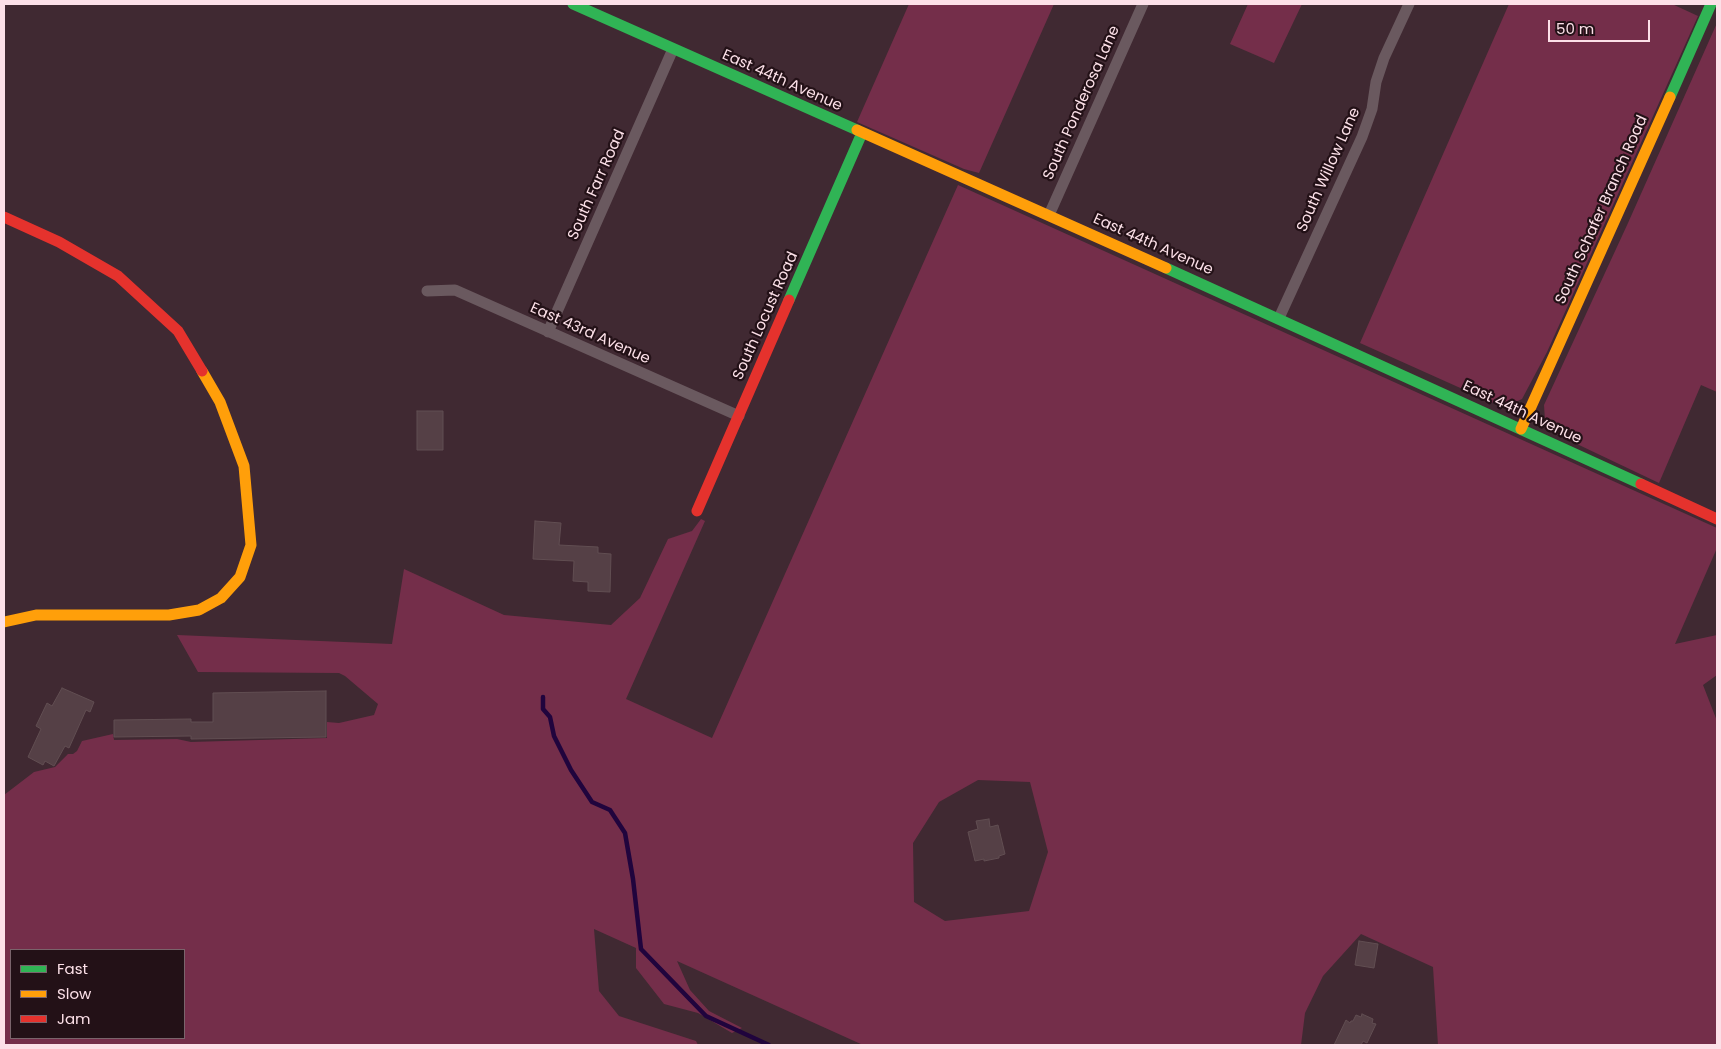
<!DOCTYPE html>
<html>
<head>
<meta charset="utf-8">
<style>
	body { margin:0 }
	#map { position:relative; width:1721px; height:1049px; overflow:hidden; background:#402932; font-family:Poppins,sans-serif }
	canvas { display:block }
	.frame { position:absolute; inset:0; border:5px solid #fce0e8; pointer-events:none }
	.legend { position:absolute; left:10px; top:949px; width:175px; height:90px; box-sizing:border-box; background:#231117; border:1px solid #7a646b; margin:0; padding:6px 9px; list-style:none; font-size:15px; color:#fce0e8 }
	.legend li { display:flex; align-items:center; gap:10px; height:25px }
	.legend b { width:25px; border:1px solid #7a646b }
	.scale { position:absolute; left:1548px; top:20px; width:102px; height:22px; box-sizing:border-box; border:2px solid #fce0e8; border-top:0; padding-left:6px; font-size:15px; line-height:18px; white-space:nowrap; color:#fce0e8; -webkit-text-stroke:4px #231117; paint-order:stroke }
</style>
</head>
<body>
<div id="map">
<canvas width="1721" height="1049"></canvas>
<div class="frame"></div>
<ul class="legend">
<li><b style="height:6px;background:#30b455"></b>Fast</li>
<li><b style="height:6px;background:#ff9f0a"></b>Slow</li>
<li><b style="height:6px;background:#e5322d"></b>Jam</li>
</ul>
<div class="scale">50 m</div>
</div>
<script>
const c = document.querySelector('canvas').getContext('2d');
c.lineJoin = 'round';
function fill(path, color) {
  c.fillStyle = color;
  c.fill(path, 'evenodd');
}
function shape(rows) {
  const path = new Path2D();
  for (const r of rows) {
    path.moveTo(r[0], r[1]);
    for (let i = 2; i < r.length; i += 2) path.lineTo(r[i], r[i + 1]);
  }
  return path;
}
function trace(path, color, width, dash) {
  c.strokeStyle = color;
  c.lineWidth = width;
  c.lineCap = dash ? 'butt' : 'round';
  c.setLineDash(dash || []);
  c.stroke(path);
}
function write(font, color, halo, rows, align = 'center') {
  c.font = font + ' Poppins,sans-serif';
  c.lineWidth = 4.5;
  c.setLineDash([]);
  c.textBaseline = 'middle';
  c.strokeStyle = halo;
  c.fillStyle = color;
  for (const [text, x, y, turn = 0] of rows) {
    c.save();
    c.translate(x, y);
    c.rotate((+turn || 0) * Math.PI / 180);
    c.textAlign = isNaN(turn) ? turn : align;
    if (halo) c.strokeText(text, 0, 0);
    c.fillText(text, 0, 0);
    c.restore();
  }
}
fill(shape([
	[909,4,1054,4,979,173,964,169,857,122],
	[1248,4,1302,4,1274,63,1230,44],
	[1509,4,1672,4,1698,16,1547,352,1522,399,1509,405,1496,404,1360,343],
	[1717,23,1717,392,1701,385,1659,483,1558,435,1545,420,1544,405,1628,223],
	[958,185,1717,528,1717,548,1675,644,1717,635,1717,675,1703,685,1717,721,1717,1045,1438,1045,1433,967,1361,934,1323,976,1305,1013,1301,1045,863,1045,677,961,690,990,709,1011,742,1028,732,1033,698,1013,664,1004,636,968,636,948,594,929,599,991,619,1016,696,1041,698,1045,4,1045,4,795,34,772,55,767,68,754,73,754,77,751,82,741,113,734,114,740,177,739,191,742,327,738,327,722,339,723,374,715,378,704,345,676,339,673,198,672,177,635,392,644,404,569,504,615,611,625,640,598,668,539,692,531,701,519,705,521,626,699,712,738],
	[978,780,1030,782,1048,852,1029,911,945,921,914,902,913,843,939,802],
	[11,950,184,950,184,1038,11,1038]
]), '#742e4a');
trace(shape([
	[543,697,543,709,550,717,554,736,571,770,592,802,610,810,625,833,633,879,641,949,706,1016,769,1045]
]), '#20043d', 4.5);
const building = shape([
	[417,411,443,411,443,450,417,450,417,411],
	[535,521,561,523,559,545,598,547,598,553,611,554,610,592,588,591,588,582,573,581,574,561,533,559,535,521],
	[62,688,94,702,90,712,86,710,69,748,65,746,54,766,45,761,43,765,28,757,41,729,36,726,47,703,52,706,62,688],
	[326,691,326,737,191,739,191,736,114,737,114,720,191,719,191,722,213,722,213,693,326,691],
	[989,819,990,827,998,825,1005,854,999,856,999,858,984,861,984,859,975,861,968,832,978,829,976,821,989,819],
	[1359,941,1378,944,1374,968,1355,965,1359,941],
	[1362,1014,1373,1019,1372,1023,1376,1024,1367,1043,1363,1041,1361,1045,1334,1045,1346,1020,1350,1023,1351,1021,1353,1021,1356,1015,1361,1017,1362,1014]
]);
fill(building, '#554046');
trace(building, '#614e52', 1);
trace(shape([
	[1049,215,1143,4],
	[427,291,455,290,739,416],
	[1279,318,1362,137,1372,109,1376,82,1384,58,1409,4],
	[548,332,673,49]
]), '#6a595f', 11);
trace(shape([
	[573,4,857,130],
	[1670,97,1711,4],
	[1166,268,1641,484],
	[789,300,862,133]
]), '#30b455', 11);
trace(shape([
	[857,130,1166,268],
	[1521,429,1670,97],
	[4,622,36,615,169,615,199,610,221,598,240,577,251,545,244,466,220,402,202,371]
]), '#ff9f0a', 11);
trace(shape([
	[4,217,59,242,118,276,178,331,202,371],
	[1641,484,1717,519],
	[697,511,789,300]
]), '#e5322d', 11);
write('15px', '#fce0e8', '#231117', [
	["East 44th Avenue",782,81,24],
	["South Ponderosa Lane",1082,103,-66],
	["South Willow Lane",1329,170,-66],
	["South Farr Road",597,185,-66],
	["South Schafer Branch Road",1602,210,-66],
	["East 44th Avenue",1153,245,24],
	["South Locust Road",766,316,-66],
	["East 43rd Avenue",590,334,24],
	["East 44th Avenue",1522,413,25]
]);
</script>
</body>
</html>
